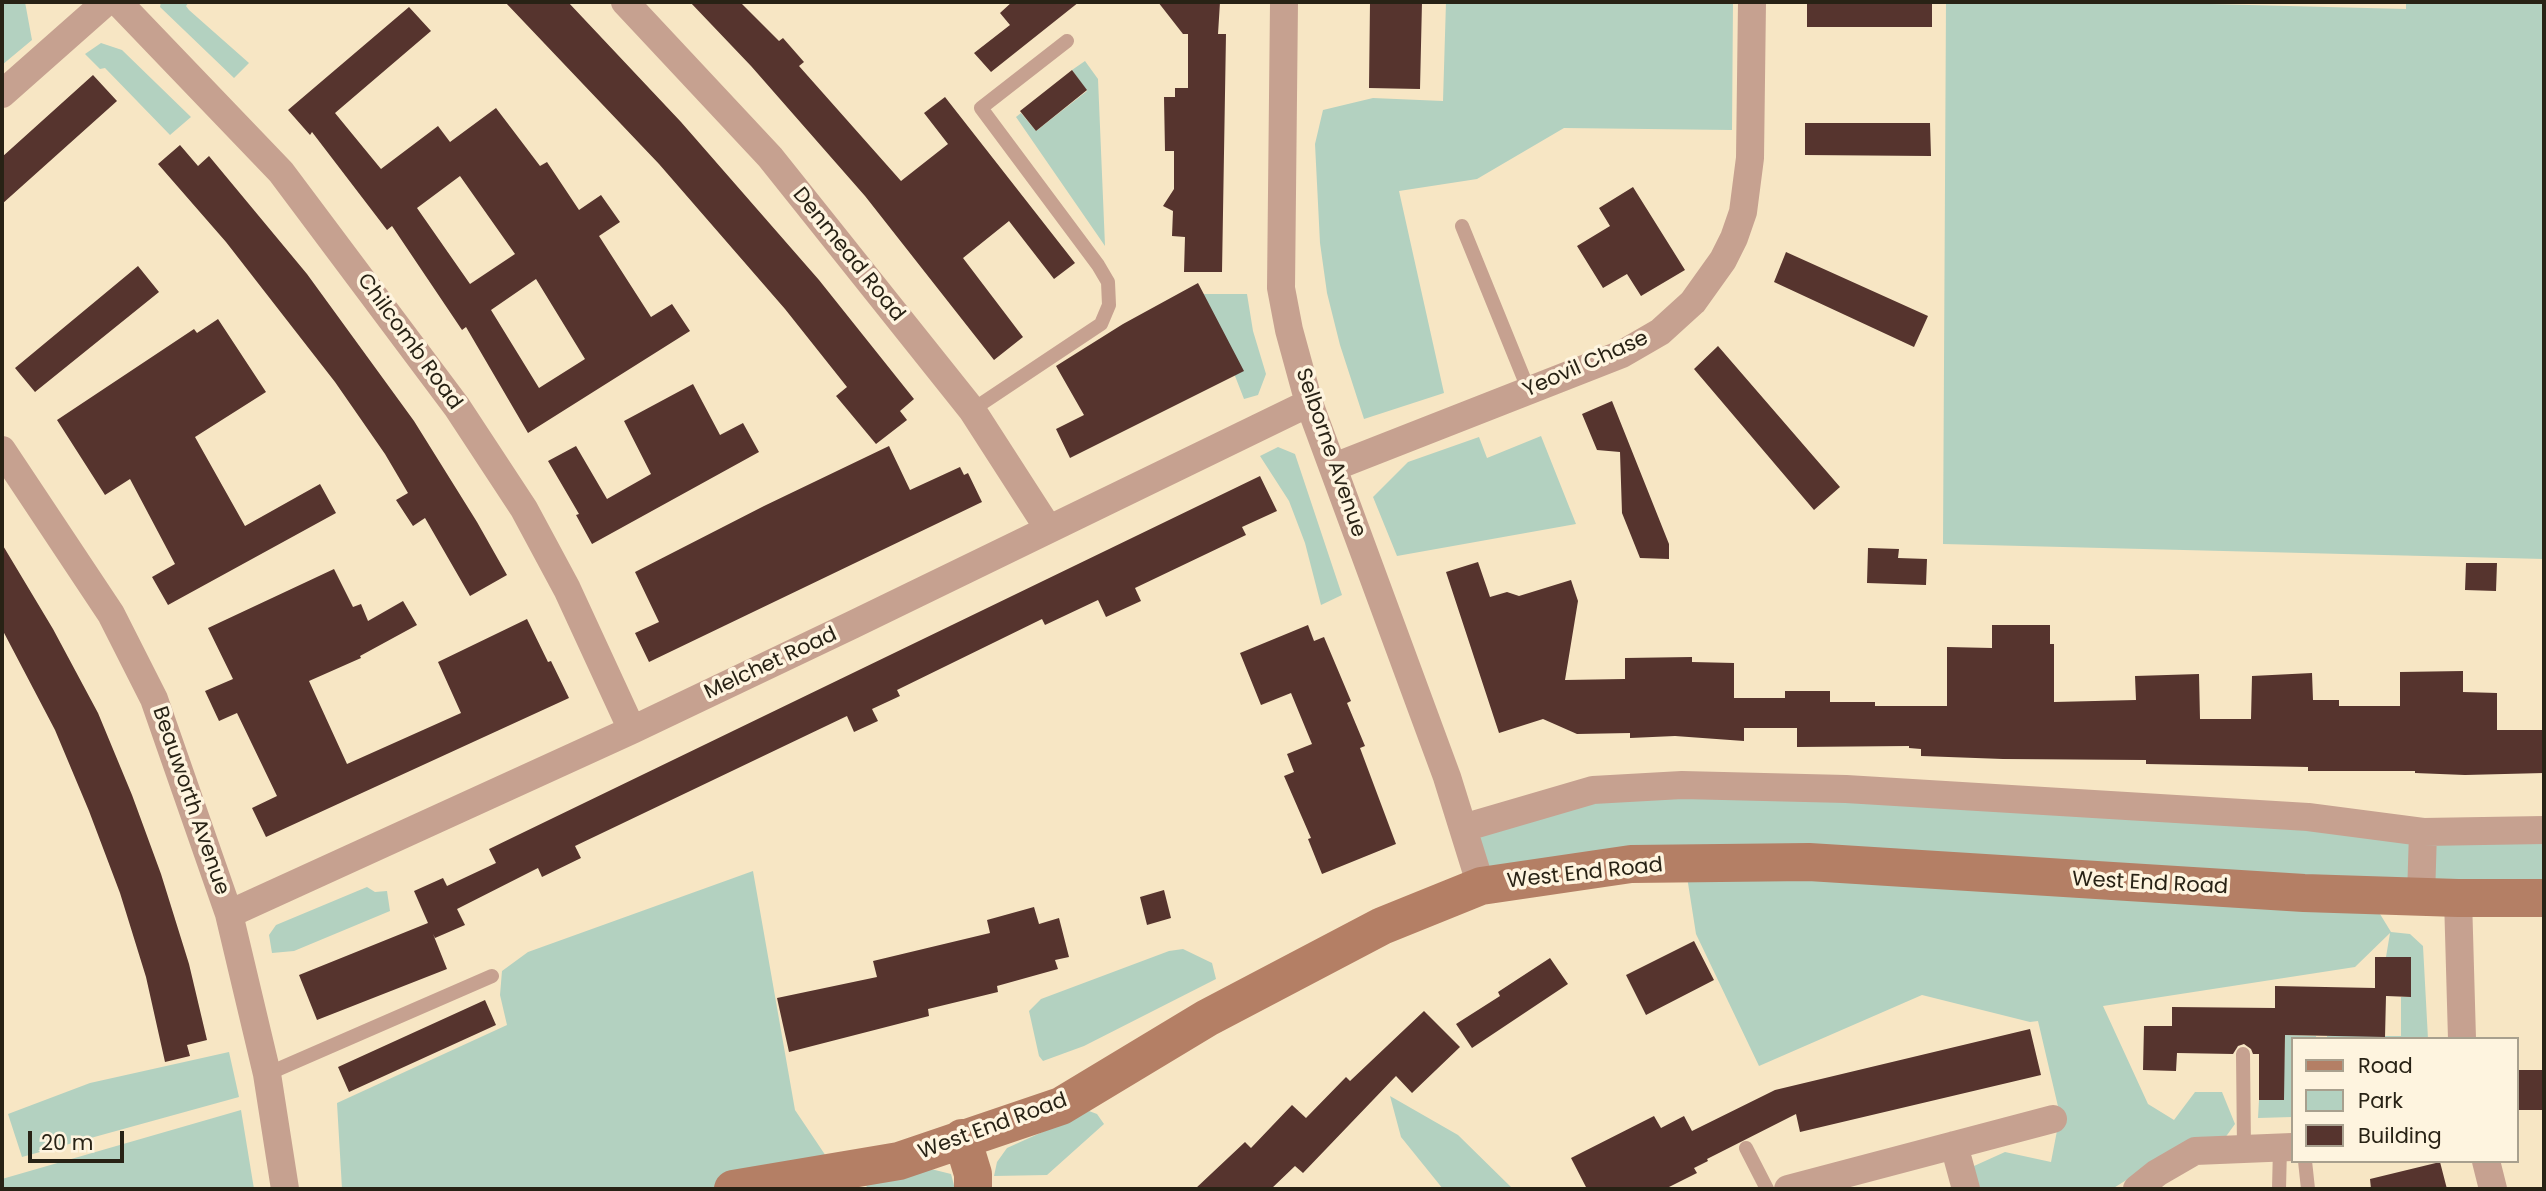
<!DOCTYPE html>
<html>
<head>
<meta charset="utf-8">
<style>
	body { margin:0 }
	#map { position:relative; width:2546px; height:1191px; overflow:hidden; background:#f7e6c4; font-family:Poppins,sans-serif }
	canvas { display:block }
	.frame { position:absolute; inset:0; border:4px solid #282215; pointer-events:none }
	.legend { position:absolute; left:2291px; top:1037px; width:228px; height:126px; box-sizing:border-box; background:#fef4df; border:2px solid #a8a08e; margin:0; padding:9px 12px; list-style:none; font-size:21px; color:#282215 }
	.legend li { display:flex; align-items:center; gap:14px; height:35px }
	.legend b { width:35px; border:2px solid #a8a08e }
	.scale { position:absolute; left:28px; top:1131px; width:96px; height:32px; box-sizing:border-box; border:4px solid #282215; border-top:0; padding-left:9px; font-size:21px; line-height:24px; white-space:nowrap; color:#282215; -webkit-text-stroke:5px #fef4df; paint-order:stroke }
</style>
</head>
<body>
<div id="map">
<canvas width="2546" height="1191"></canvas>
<div class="frame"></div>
<ul class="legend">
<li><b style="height:9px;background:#b47f65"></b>Road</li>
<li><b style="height:19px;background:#b3d1c0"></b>Park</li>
<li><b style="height:19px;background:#56342e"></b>Building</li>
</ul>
<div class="scale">20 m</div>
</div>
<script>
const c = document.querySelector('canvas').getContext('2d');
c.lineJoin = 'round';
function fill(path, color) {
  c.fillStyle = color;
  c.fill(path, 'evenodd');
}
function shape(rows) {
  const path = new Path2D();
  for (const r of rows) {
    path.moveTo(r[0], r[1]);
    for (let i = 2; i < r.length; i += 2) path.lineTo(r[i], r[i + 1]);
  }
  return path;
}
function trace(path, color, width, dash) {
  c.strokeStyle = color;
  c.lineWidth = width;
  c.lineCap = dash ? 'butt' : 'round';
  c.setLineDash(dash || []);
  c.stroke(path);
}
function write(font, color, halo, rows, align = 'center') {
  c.font = font + ' Poppins,sans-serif';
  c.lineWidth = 7;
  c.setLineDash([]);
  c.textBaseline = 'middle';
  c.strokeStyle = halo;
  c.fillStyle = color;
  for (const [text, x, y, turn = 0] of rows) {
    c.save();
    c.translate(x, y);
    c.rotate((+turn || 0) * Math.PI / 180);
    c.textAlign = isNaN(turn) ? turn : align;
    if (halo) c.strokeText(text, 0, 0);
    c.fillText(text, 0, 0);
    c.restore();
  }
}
fill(shape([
	[2,2,25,2,32,40,2,65],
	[161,2,189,2,186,6,189,10,249,63,234,78,160,7],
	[1446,2,1733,2,1732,130,1564,128,1477,179,1399,191,1444,393,1364,419,1340,345,1327,293,1320,243,1315,144,1323,110,1373,98,1443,101],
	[1946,2,2131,2,2406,9,2406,2,2544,2,2544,559,1943,544],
	[101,43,122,50,191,117,170,135,105,68,100,69,85,54],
	[1085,61,1098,79,1105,246,1016,117,1021,113,1036,131,1087,91,1072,70],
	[1203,294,1247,294,1253,331,1266,374,1258,395,1244,399],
	[1541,436,1576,524,1397,556,1373,497,1408,462,1479,437,1487,458],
	[1278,447,1295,454,1342,595,1321,605,1305,543,1289,501,1260,456],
	[1593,790,2544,830,2544,898,2369,896,2391,932,2410,934,2423,946,2428,1039,2327,1039,2327,1036,2401,1036,2401,997,2411,997,2386,957,2390,933,2355,967,2103,1006,2148,1104,2174,1120,2195,1092,2222,1092,2235,1124,2222,1142,2175,1150,2112,1189,1976,1189,1974,1166,2005,1152,2051,1162,2060,1115,2038,1021,2030,1022,1922,995,1759,1066,1696,934,1685,864,1481,886,1463,828],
	[753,871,795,1110,836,1171,715,1189,342,1189,337,1103,507,1025,500,995,502,971,528,952],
	[367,887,375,892,387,891,390,911,294,951,272,953,269,935,276,925],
	[1183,949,1212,963,1216,979,1084,1046,1043,1061,1039,1056,1029,1011,1041,999,1169,951],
	[2285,1035,2316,1036,2316,1039,2292,1039,2292,1117,2258,1118,2259,1100,2283,1100],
	[229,1052,239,1097,22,1157,8,1114,90,1083],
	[1390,1096,1458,1135,1513,1189,1443,1189,1401,1137],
	[241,1110,254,1189,2,1189,2,1179],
	[1089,1111,1097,1114,1104,1124,1047,1175,994,1176,997,1162,1007,1148],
	[899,1161,951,1174,955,1189,869,1189,850,1169]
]), '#b3d1c0');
fill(shape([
	[505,2,568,2,681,122,819,280,914,399,900,411,907,420,876,444,836,396,847,387,785,309,659,164],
	[690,2,740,2,779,41,783,38,804,62,799,66,901,181,948,144,924,113,945,97,1075,263,1054,279,1009,221,963,258,1023,337,994,360,865,196,751,66],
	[1012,2,1079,2,991,72,974,53,1010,25,1000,13],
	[1158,2,1220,2,1218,34,1226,34,1222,272,1184,272,1185,237,1172,236,1173,211,1163,206,1174,189,1174,151,1165,151,1164,97,1175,97,1175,88,1188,88,1188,34,1183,34],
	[1370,2,1422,2,1420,89,1369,88],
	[1807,2,1932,2,1932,27,1807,27],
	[409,7,431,31,335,113,381,169,438,126,450,142,496,108,540,166,547,162,579,210,601,195,620,222,599,236,651,317,672,304,690,331,528,433,466,327,462,330,392,226,387,230,312,132,310,135,288,110],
	[460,176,515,254,470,284,417,208],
	[536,279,585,359,539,388,491,310],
	[1072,70,1087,90,1036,131,1020,111],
	[93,75,117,101,2,204,2,157],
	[1805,123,1930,123,1931,156,1805,155],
	[180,145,198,166,209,156,307,274,414,421,477,522,507,575,470,596,425,518,413,526,396,500,408,493,385,454,335,382,226,242,158,164],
	[1633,187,1685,270,1641,296,1627,274,1603,288,1577,246,1610,226,1599,208],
	[1786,252,1928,316,1914,347,1774,282],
	[138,266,159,292,35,392,15,368],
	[1198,283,1244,371,1070,458,1056,429,1084,415,1056,366,1123,324],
	[218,319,266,392,195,437,245,526,320,484,336,513,168,605,152,577,175,564,130,479,105,495,57,420,194,329,197,333],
	[1718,346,1840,487,1814,510,1694,369],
	[693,384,720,435,743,423,759,452,592,544,576,515,579,514,548,461,576,446,607,499,651,474,624,421],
	[1612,401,1669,544,1669,559,1640,558,1622,513,1620,452,1597,450,1582,414],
	[889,446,910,490,960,467,964,475,968,473,982,502,649,662,635,633,659,622,635,572,764,506],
	[1260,476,1277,511,1242,527,1246,535,1135,588,1141,601,1106,617,1098,600,1045,625,1042,619,897,690,900,696,872,709,878,721,854,732,847,716,575,846,581,858,542,877,538,868,457,909,465,925,435,938,433,934,447,969,317,1020,299,975,428,923,414,891,443,878,447,886,496,863,489,849],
	[2,544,53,629,98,713,132,795,161,874,189,964,207,1040,187,1045,190,1056,165,1062,146,977,120,893,89,811,55,730,2,629],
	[1868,548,1899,549,1898,558,1927,559,1926,585,1867,583],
	[1478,562,1490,597,1507,592,1519,596,1571,580,1578,601,1565,680,1625,679,1625,658,1692,657,1692,662,1734,663,1734,698,1785,698,1785,691,1830,691,1830,702,1875,702,1875,706,1947,706,1947,647,1992,648,1992,625,2050,625,2050,644,2054,644,2054,702,2136,700,2135,676,2199,674,2200,719,2251,719,2252,676,2312,673,2313,700,2339,700,2339,706,2400,706,2400,672,2463,671,2463,692,2497,693,2497,730,2544,730,2544,773,2465,775,2415,773,2415,771,2308,771,2308,767,2146,764,2146,760,2003,759,1921,756,1921,749,1909,748,1909,746,1797,747,1797,728,1744,728,1744,741,1675,736,1630,738,1630,733,1577,734,1543,719,1499,733,1446,572],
	[2466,563,2497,563,2496,591,2465,590],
	[334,569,353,607,361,604,368,621,403,601,417,625,360,656,361,658,309,681,347,764,461,713,438,662,527,619,548,662,551,661,569,698,266,837,252,808,277,796,237,713,219,721,205,691,233,679,208,628],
	[1308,625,1314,641,1324,637,1351,701,1347,703,1365,746,1360,748,1396,844,1322,874,1308,839,1311,838,1284,776,1294,772,1287,754,1312,744,1291,693,1261,705,1240,653],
	[1164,890,1171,918,1147,925,1140,897],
	[1034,907,1039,924,1059,918,1069,957,1055,960,1058,969,997,986,998,992,928,1009,929,1016,789,1052,777,998,877,977,873,961,990,933,987,920],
	[1694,941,1714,980,1646,1015,1626,975],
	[2375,957,2411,957,2411,997,2386,996,2385,1037,2285,1035,2284,1100,2259,1100,2259,1054,2253,1054,2251,1049,2244,1044,2238,1046,2233,1054,2177,1053,2176,1071,2143,1070,2144,1026,2172,1026,2172,1007,2275,1008,2275,986,2375,988],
	[1550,958,1568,984,1472,1048,1456,1024,1500,996,1498,992],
	[485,1000,496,1025,349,1092,338,1067],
	[1424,1011,1460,1047,1412,1093,1396,1076,1303,1173,1295,1166,1271,1189,1195,1189,1245,1142,1251,1148,1292,1105,1306,1118,1346,1077,1350,1081],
	[2030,1029,2041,1075,1800,1132,1796,1114,1707,1159,1708,1161,1694,1168,1697,1173,1665,1189,1587,1189,1571,1158,1654,1116,1661,1128,1684,1116,1692,1131,1775,1090],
	[2516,1070,2544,1070,2544,1110,2516,1110],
	[2440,1162,2447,1189,2371,1189,2370,1179]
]), '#56342e');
trace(shape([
	[1462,226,1529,391],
	[972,410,1101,324,1109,305,1108,282,1098,265,981,108,1067,41],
	[2243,1054,2244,1149],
	[267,1074,492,976],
	[1746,1148,1767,1189],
	[2305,1161,2308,1189],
	[2279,1189,2280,1148]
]), '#c6a190', 14);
trace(shape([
	[118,2,281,172,457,407,524,509,567,589,632,730],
	[625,2,770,157,972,410,1048,528],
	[1284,2,1281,288,1289,330,1309,403,1447,777,1481,886],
	[2,94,106,2],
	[2,450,111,614,154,699,229,914,267,1074,285,1189],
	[1334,467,1622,354,1660,332,1693,302,1723,260,1734,238,1743,212,1750,158,1752,2],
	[1463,828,1593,790,1682,785,1846,789,2308,817,2423,832,2421,897],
	[2423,832,2544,830],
	[2458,898,2462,1039],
	[229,914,632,730,852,625,1309,403],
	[1954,1145,1966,1189],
	[2486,1161,2493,1189],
	[1788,1189,2053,1119],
	[2137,1189,2157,1173,2195,1151,2292,1147]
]), '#c6a190', 28);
trace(shape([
	[962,1138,973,1174,973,1189],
	[733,1189,899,1161,1061,1106,1207,1018,1382,926,1481,886,1631,864,1809,862,2304,893,2458,898,2544,898]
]), '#b47f65', 38);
write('21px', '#282215', '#fef4df', [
	["Denmead Road",848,255,51],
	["Chilcomb Road",409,342,54],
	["Yeovil Chase",1586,365,-24],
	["Selborne Avenue",1330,453,71],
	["Melchet Road",771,664,-25],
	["Beauworth Avenue",190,801,71],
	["West End Road",1585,874,-6],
	["West End Road",2150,884,3],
	["West End Road",993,1127,-20]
]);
</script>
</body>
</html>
